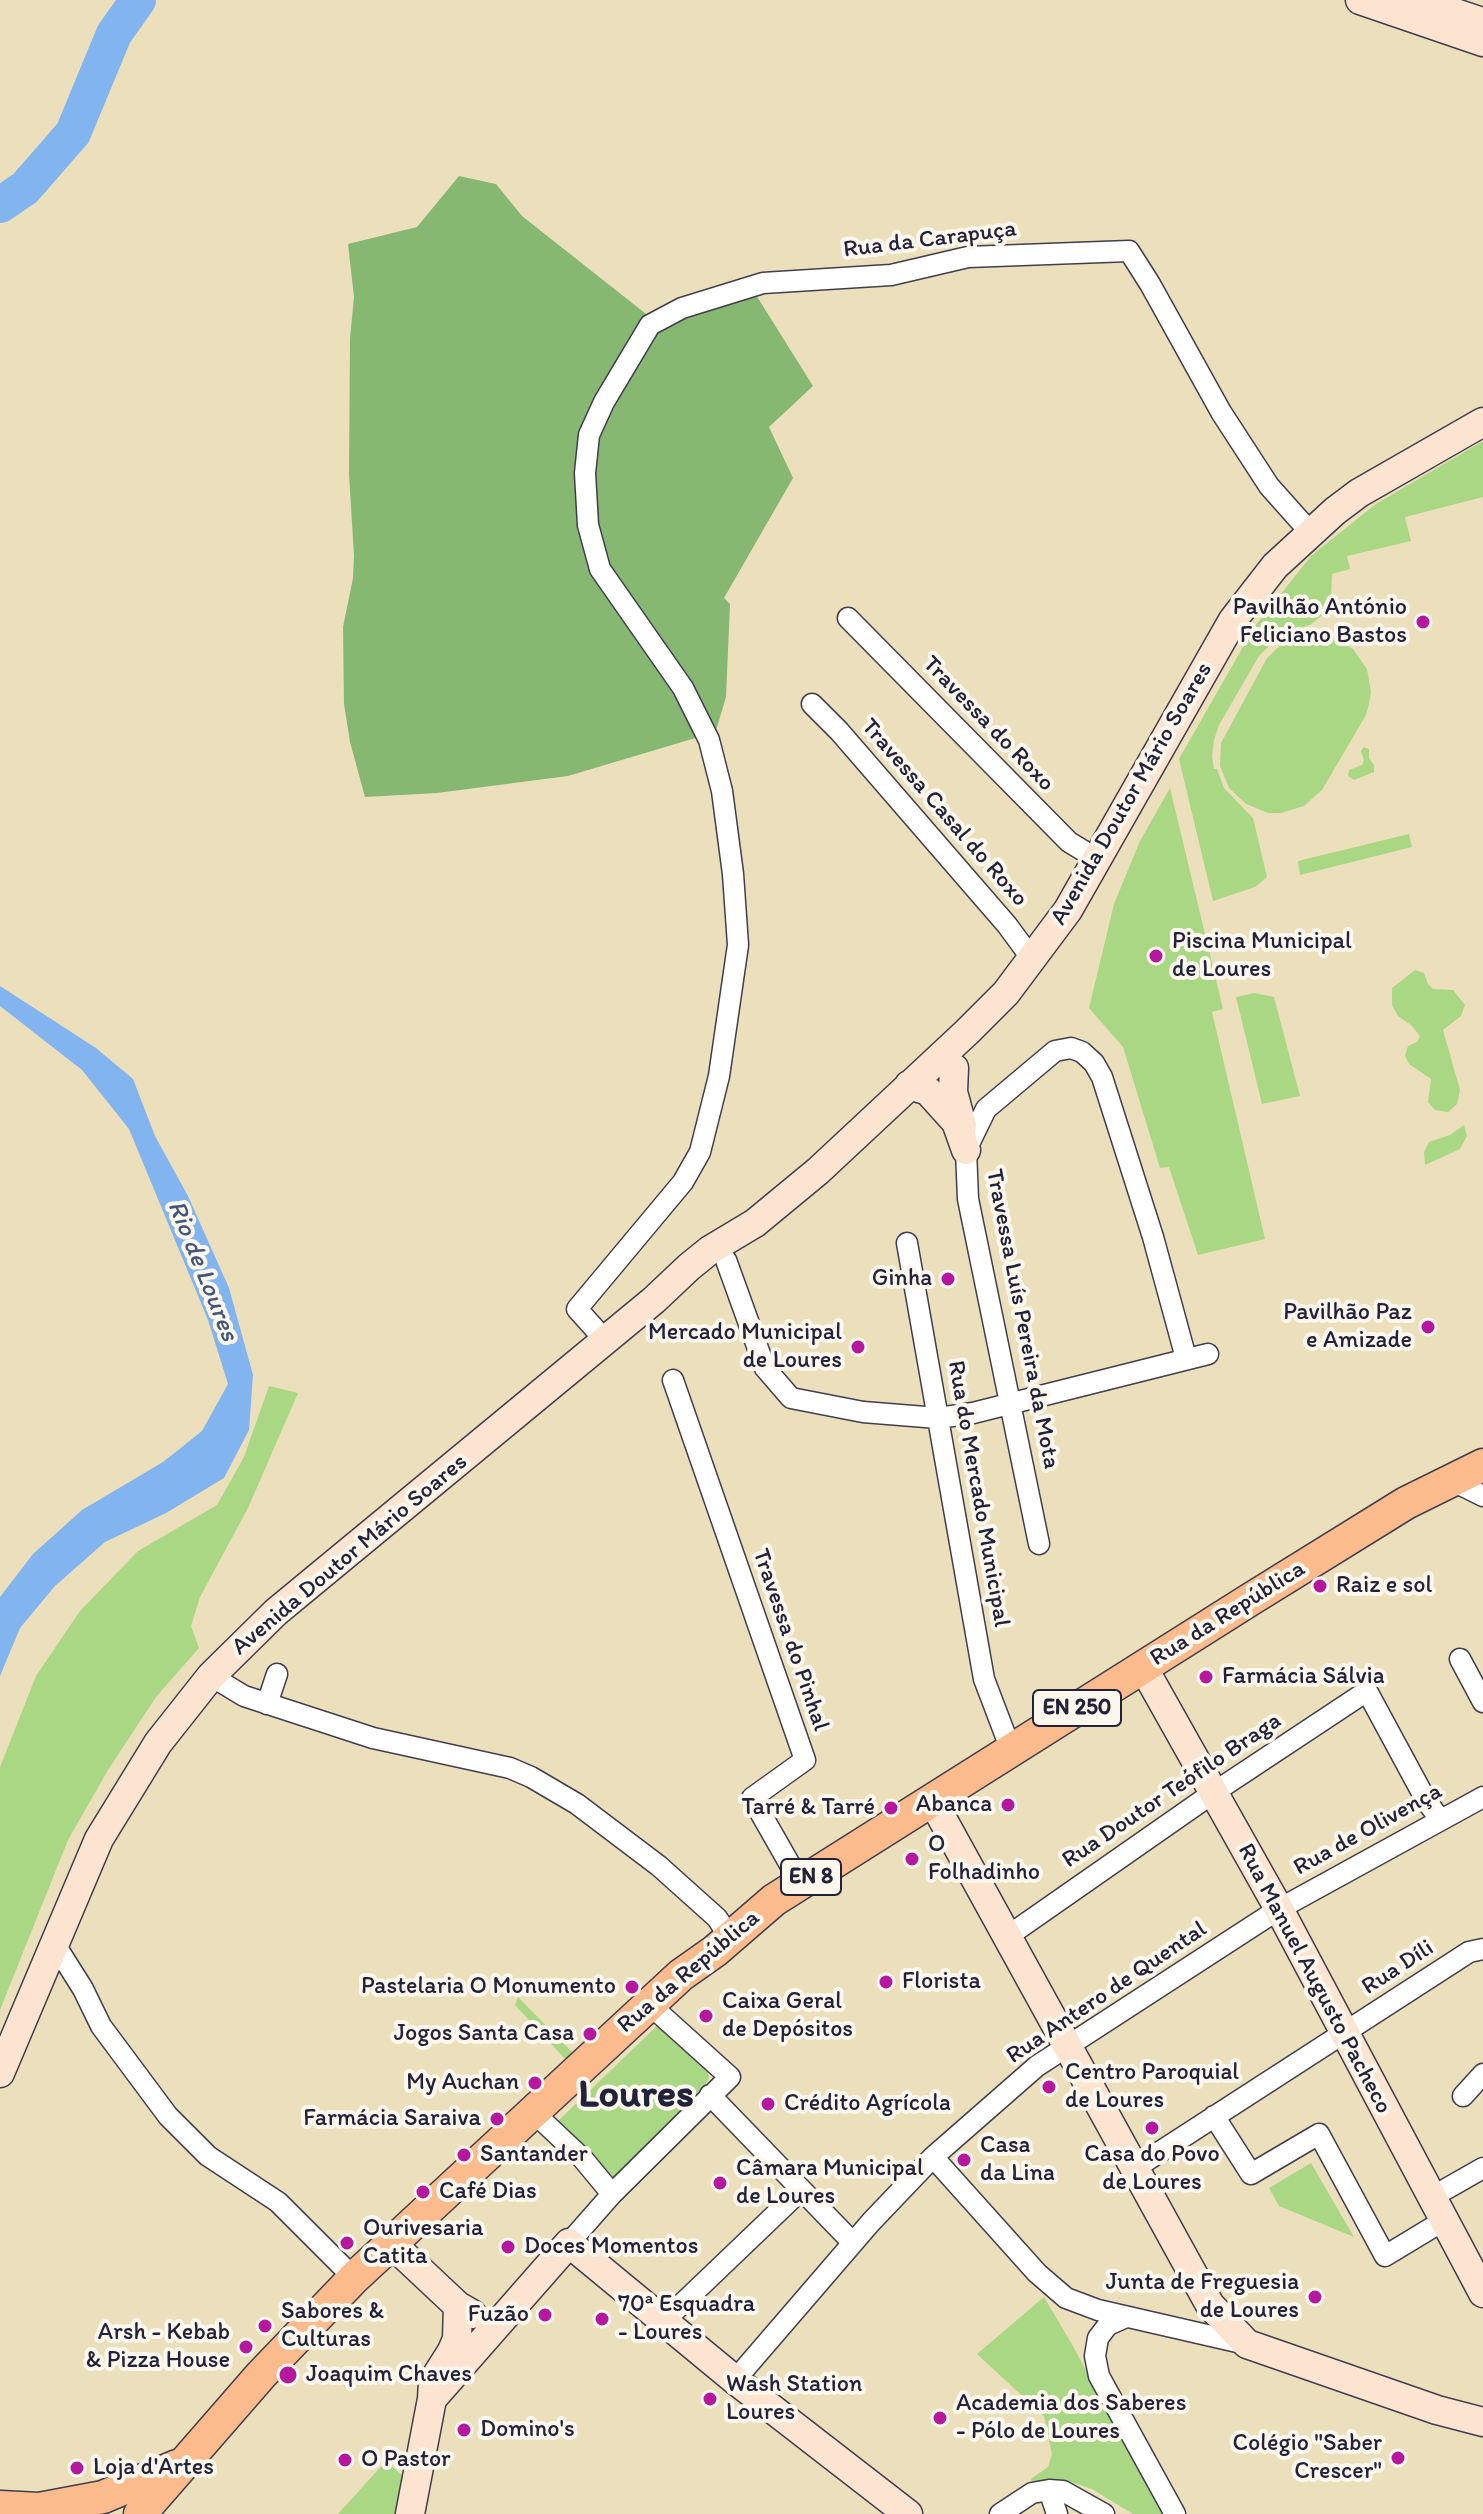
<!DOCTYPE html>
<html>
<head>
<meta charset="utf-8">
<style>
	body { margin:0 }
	canvas { display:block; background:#ecdfbc }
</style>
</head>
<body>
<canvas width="1483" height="2514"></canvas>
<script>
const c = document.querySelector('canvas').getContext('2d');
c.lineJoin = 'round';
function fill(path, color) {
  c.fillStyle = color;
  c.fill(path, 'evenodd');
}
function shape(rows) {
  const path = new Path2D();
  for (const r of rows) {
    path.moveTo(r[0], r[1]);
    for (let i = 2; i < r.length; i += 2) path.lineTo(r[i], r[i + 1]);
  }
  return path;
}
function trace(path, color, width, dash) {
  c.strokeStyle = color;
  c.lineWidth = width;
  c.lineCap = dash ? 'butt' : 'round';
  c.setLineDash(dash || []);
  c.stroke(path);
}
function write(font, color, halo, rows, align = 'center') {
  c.font = font + ' Itim,sans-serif';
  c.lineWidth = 8;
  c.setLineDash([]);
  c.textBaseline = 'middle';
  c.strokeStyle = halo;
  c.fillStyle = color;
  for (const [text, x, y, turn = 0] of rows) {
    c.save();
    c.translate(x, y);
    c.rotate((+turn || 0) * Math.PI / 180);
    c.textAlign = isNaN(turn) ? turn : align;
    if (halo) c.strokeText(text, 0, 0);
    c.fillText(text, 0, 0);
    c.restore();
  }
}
fill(shape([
	[1483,441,1483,497,1405,517,1411,541,1347,556,1350,569,1332,574,1331,599,1325,613,1310,625,1296,629,1294,626,1282,633,1259,656,1219,725,1214,740,1212,756,1214,769,1217,769,1224,788,1253,818,1267,877,1255,887,1213,901,1179,759,1255,626,1312,555,1376,504],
	[1308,634,1332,637,1353,649,1367,669,1371,692,1369,704,1366,715,1322,790,1304,806,1281,813,1268,813,1246,804,1229,788,1220,766,1221,743,1267,658,1285,641],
	[1364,747,1369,749,1369,758,1374,765,1374,772,1354,780,1348,776,1349,770,1362,765,1364,760,1361,751],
	[1170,788,1223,1009,1212,1012,1265,1239,1198,1255,1169,1167,1160,1168,1123,1047,1089,1008,1114,904,1140,841],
	[1409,834,1412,847,1300,875,1298,861],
	[1415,970,1424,973,1428,984,1433,989,1453,990,1465,1005,1461,1016,1443,1030,1460,1090,1457,1104,1448,1112,1435,1110,1428,1102,1431,1079,1409,1064,1405,1056,1408,1046,1417,1042,1420,1036,1411,1025,1398,1016,1392,1005,1392,988],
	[1254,993,1274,997,1300,1096,1262,1104,1236,997],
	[1464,1125,1467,1136,1460,1149,1425,1165,1424,1152,1429,1142,1450,1135],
	[269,1386,298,1393,248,1508,200,1597,191,1626,199,1648,156,1697,108,1770,68,1840,0,2010,0,1767,36,1676,80,1611,138,1551,217,1505,244,1457],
	[518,1997,573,2053,566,2060,515,2005],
	[659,2024,707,2069,709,2078,705,2085,617,2178,611,2177,606,2175,557,2122],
	[1311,2163,1354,2237,1279,2206,1269,2188],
	[1044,2297,1073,2346,1163,2514,1133,2514,1092,2489,1068,2481,1032,2481,1031,2479,1048,2467,1052,2454,1044,2416,977,2354],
	[386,2461,404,2477,395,2514,338,2514]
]), '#aad784');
fill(shape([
	[459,176,496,184,522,216,660,325,756,295,813,386,769,427,793,478,724,598,730,604,726,697,715,734,692,739,568,776,437,793,365,797,350,742,344,704,343,627,353,578,354,556,349,474,350,338,354,297,348,244,417,227]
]), '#87b872');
fill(shape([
	[0,986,96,1048,133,1079,155,1136,188,1196,229,1288,253,1375,249,1430,224,1478,166,1513,105,1542,55,1586,20,1628,0,1676,0,1597,33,1554,82,1510,163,1462,202,1431,228,1384,208,1320,129,1129,82,1070,0,1006]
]), '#82b4ef');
trace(shape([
	[0,205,25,188,73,133,114,34,138,0]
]), '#82b4ef', 36);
const street = shape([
	[848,618,1069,842,1097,859],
	[812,704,839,731,1007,925,1032,959],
	[907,1243,984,1679,1011,1750],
	[726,1260,765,1368,791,1398,863,1412,938,1418,973,1413,1208,1354],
	[605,1340,577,1309,683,1182,700,1152,719,1076,738,945,733,874,722,791,709,740,683,688,600,569,588,525,585,473,589,435,604,402,650,325,682,308,763,283,891,275,968,257,1129,251,1150,284,1221,412,1269,486,1310,532],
	[673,1380,805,1760,752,1798,801,1884],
	[1446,1483,1463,1486,1483,1496],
	[1039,1544,968,1199,966,1150,986,1109,1055,1051,1071,1048,1082,1052,1094,1063,1102,1077,1153,1237,1186,1358],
	[1460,1659,1483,1702],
	[211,1676,244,1696,373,1738,510,1768,531,1777,577,1804,659,1866,717,1918,730,1938],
	[267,1704,277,1674],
	[1008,1936,1213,1793,1367,1691,1427,1802,1440,1819],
	[54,1943,83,1989,101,2026,168,2116,208,2156,278,2202,354,2278],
	[710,2095,853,2243],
	[1463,2096,1483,2074],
	[532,2111,583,2159,612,2194],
	[1214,2116,1251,2174,1319,2134,1385,2256,1433,2227,1445,2223],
	[933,2157,1037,2273,1066,2298,1098,2310,1246,2344],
	[1135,2168,1469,1952,1483,1949],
	[1432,2197,1483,2168],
	[569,2243,612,2194,730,2077,649,2004],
	[1126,2317,1108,2325,1098,2338,1095,2356,1099,2376,1175,2514],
	[663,2322,801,2190],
	[735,2380,871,2222,933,2157,1037,2066,1279,1909,1483,1797],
	[1049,2490,1057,2514],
	[1000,2514,1032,2493,1049,2490,1063,2491,1104,2514]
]);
const secondary = shape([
	[1360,0,1483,42],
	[1417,0,1482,22],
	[954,1068,953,1092,962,1125],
	[909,1085,928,1091,956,1122,966,1150],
	[1143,1667,1279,1909,1483,2293],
	[932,1800,1210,2305,1247,2344,1437,2410,1483,2422],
	[0,2073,99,1839,158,1743,211,1676,276,1612,654,1300,689,1267,710,1250,755,1223,818,1171,967,1032,1006,993,1068,910,1233,620,1275,566,1335,511,1359,493,1483,422],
	[392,2244,458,2306,472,2314],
	[432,2399,569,2243,735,2380,908,2514],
	[410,2514,432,2399,433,2381,452,2351,457,2339,458,2306]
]);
const primary = shape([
	[1,2507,39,2509,103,2497,177,2466],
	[140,2514,261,2375,354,2278,681,1975,715,1951,774,1900,1251,1599,1406,1503,1483,1465]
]);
trace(street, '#403e4e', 23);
trace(secondary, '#403e4e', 31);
trace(primary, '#403e4e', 35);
trace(street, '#fff', 20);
trace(secondary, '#fde4d1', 28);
trace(primary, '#fbbb8c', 32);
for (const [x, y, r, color] of [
	[1423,622,8,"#b5179e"],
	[1156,956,8,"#b5179e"],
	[948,1279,8,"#b5179e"],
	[1428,1327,8,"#b5179e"],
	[858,1347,8,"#b5179e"],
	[1320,1586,8,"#b5179e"],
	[1206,1677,8,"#b5179e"],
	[1008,1805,8,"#b5179e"],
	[891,1808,8,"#b5179e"],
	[912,1859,8,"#b5179e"],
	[886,1982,8,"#b5179e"],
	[632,1987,8,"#b5179e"],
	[706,2016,8,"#b5179e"],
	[590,2034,8,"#b5179e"],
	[535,2083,8,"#b5179e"],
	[1049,2087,8,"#b5179e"],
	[768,2104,8,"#b5179e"],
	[497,2119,8,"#b5179e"],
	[1152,2128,8,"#b5179e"],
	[464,2155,8,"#b5179e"],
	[964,2160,8,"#b5179e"],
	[720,2183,8,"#b5179e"],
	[423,2192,8,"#b5179e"],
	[347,2243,8,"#b5179e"],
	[508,2247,8,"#b5179e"],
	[1315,2297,8,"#b5179e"],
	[545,2315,8,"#b5179e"],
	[602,2319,8,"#b5179e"],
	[265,2326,8,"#b5179e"],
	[246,2347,8,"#b5179e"],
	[288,2375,10,"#b5179e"],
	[710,2399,8,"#b5179e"],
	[940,2418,8,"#b5179e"],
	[464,2430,8,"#b5179e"],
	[1398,2458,8,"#b5179e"],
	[345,2460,8,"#b5179e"],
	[77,2468,8,"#b5179e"]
]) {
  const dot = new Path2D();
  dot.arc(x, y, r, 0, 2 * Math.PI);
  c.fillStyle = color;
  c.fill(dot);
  trace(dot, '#fbf7ec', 3);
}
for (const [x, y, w] of [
	[1077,1708,88],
	[811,1877,60]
]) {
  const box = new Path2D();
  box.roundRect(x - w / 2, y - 18, w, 36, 6);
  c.fillStyle = '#fbf7ec';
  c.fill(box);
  trace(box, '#22223b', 2);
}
write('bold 22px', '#22223b', null, [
	["EN 250",1077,1708],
	["EN 8",811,1877]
]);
write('24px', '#22223b', '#fbf7ec', [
	["Rua da Carapuça",930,240,-7],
	["Travessa do Roxo",988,724,46],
	["Avenida Doutor Mário Soares",1132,794,-60],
	["Travessa Casal do Roxo",944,813,49],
	["Travessa Luís Pereira da Mota",1022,1319,79],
	["Rua do Mercado Municipal",978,1494,80],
	["Avenida Doutor Mário Soares",350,1555,-40],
	["Rua da República",1228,1614,-32],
	["Travessa do Pinhal",790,1640,71],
	["Rua Doutor Teófilo Braga",1172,1791,-34],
	["Rua de Olivença",1368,1830,-29],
	["Rua Díli",1398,1968,-33],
	["Rua da República",689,1972,-40],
	["Rua Manuel Augusto Pacheco",1314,1979,62],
	["Rua Antero de Quental",1107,1993,-34]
]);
write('24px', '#22223b', '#fbf7ec', [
	["Pavilhão António",1407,608,"right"],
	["Feliciano Bastos",1407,636,"right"],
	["Piscina Municipal",1172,942],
	["de Loures",1172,970],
	["Ginha",932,1279,"right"],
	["Pavilhão Paz",1412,1313,"right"],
	["e Amizade",1412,1341,"right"],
	["Mercado Municipal",842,1333,"right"],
	["de Loures",842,1361,"right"],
	["Raiz e sol",1336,1586],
	["Farmácia Sálvia",1222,1677],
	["Abanca",992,1805,"right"],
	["Tarré & Tarré",875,1808,"right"],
	["O",928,1845],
	["Folhadinho",928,1873],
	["Florista",902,1982],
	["Pastelaria O Monumento",616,1987,"right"],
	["Caixa Geral",722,2002],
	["de Depósitos",722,2030],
	["Jogos Santa Casa",574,2034,"right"],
	["Centro Paroquial",1065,2073],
	["de Loures",1065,2101],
	["My Auchan",519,2083,"right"],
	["Crédito Agrícola",784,2104],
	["Farmácia Saraiva",481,2119,"right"],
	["Casa",980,2146],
	["da Lina",980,2174],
	["Santander",480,2155],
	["Casa do Povo",1152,2155,"center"],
	["de Loures",1152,2183,"center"],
	["Câmara Municipal",736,2169],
	["de Loures",736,2197],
	["Café Dias",439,2192],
	["Ourivesaria",363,2229],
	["Catita",363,2257],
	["Doces Momentos",524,2247],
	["Junta de Freguesia",1299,2283,"right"],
	["de Loures",1299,2311,"right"],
	["70ª Esquadra",618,2305],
	["- Loures",618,2333],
	["Sabores &",281,2312],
	["Culturas",281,2340],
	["Fuzão",529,2315,"right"],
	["Arsh - Kebab",230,2333,"right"],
	["& Pizza House",230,2361,"right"],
	["Joaquim Chaves",306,2375],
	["Wash Station",726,2385],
	["Loures",726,2413],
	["Academia dos Saberes",956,2404],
	["- Pólo de Loures",956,2432],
	["Domino's",480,2430],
	["Colégio \"Saber",1382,2444,"right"],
	["Crescer\"",1382,2472,"right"],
	["O Pastor",361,2460],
	["Loja d'Artes",93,2468]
], 'left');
write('italic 26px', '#44557a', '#fbf7ec', [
	["Rio de Loures",202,1271,68]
]);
write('bold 40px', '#22223b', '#fbf7ec', [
	["Loures",636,2096]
]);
</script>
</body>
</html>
